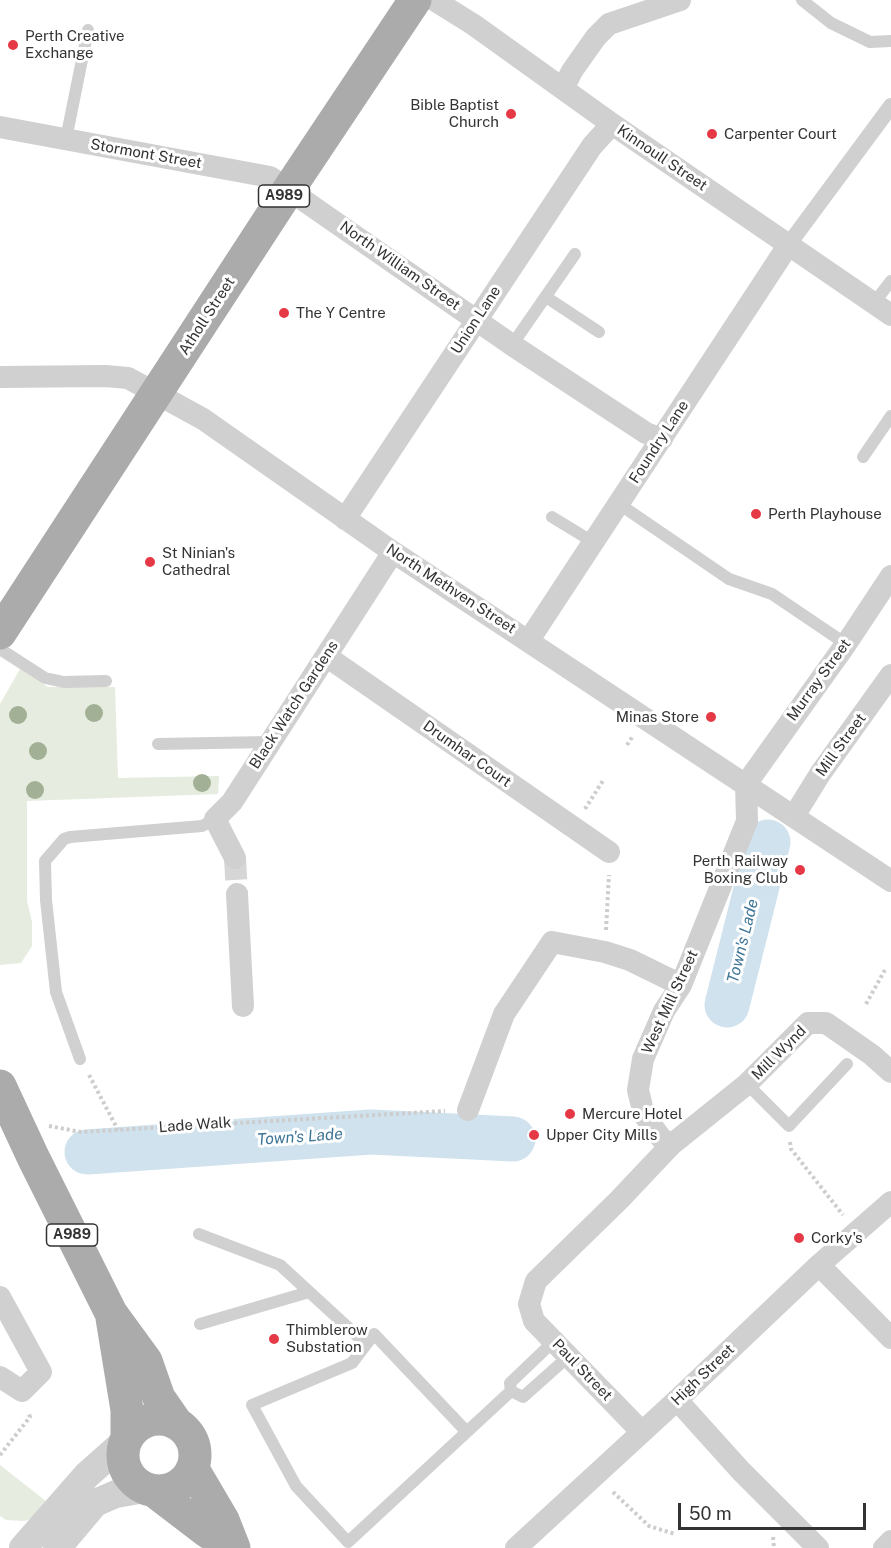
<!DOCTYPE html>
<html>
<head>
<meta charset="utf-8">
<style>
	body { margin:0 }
	#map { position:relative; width:891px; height:1548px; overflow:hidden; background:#fff; font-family:"Public Sans",sans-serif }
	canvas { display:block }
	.scale { position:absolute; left:678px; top:1503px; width:188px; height:27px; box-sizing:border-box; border:3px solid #333; border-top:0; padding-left:8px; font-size:18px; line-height:21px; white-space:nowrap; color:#333; -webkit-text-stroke:4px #fff; paint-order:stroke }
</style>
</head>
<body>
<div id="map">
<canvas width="891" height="1548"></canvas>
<div class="scale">50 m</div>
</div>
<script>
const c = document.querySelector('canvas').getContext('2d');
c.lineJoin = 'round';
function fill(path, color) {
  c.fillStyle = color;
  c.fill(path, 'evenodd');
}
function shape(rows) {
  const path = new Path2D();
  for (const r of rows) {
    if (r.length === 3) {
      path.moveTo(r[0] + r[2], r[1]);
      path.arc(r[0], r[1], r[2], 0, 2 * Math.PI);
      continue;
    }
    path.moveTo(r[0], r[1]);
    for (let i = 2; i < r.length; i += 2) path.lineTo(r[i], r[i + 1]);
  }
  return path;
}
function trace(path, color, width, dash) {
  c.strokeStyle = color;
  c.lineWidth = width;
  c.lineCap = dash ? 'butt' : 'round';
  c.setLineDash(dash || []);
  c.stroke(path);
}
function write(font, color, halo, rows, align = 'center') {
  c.font = font + ' "Public Sans",sans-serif';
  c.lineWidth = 6;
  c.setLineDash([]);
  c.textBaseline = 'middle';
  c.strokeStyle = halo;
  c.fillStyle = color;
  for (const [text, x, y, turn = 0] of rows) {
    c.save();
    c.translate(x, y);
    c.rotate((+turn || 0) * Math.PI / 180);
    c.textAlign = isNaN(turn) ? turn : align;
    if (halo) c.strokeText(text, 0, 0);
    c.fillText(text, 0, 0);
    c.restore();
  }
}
fill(shape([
	[20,669,48,687,115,687,118,778,219,776,218,794,27,801,27,901,32,922,32,946,21,963,0,965,0,704],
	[0,1465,51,1505,40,1516,25,1521,6,1520,0,1516]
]), '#e6ecdf');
trace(shape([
	[727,1005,768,842],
	[87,1152,371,1132,513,1139]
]), '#cfe2ee', 45);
trace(shape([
	[235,858,237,894]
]), '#d6d6d6', 22, [22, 11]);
trace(shape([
	[627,745,633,736],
	[585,809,604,779],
	[606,930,609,875],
	[866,1004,886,968],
	[89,1075,118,1130],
	[49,1126,81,1132,445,1111],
	[790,1142,791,1149,843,1215],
	[0,1455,30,1417,28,1412],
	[613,1492,649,1526,675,1534],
	[773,1537,774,1548]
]), '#cdcdcd', 4, [3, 3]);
trace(shape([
	[802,0,831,23,870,42,891,41],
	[66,139,88,30],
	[546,297,599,332],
	[874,303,891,281],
	[512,345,575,254],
	[863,457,891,416],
	[619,504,729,579,772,594,846,644],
	[552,517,593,542],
	[0,649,45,678,64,682,106,681],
	[158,744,269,742],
	[80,1059,56,992,46,900,45,861,64,839,70,837,202,826,215,819],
	[747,1084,789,1126,847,1064],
	[199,1234,280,1265,366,1344],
	[200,1324,309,1292],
	[554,1341,510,1383,511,1391,523,1397,569,1356],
	[466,1431,374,1334,352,1363,252,1405,296,1486,348,1542,511,1391]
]), '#d0d0d0', 12);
trace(shape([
	[789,244,891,106]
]), '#d0d0d0', 16);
trace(shape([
	[434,0,474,25,612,124,891,315],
	[563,89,572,71,596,37,609,24,680,0],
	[0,127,270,177,512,345,646,433,662,439],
	[0,377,105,376,128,378,203,419,393,552,891,881],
	[345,519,592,146,612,124],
	[529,640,789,244],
	[326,656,609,852],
	[746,784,846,644,891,576],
	[794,816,820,774,891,675],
	[235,858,215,819,232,802,393,552],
	[237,894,243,1006],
	[468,1110,504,1014,552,942,605,952,630,960,681,985],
	[671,1145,661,1138,644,1115,638,1090,643,1059,664,1011,681,985,747,821,746,784],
	[819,1265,891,1338],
	[0,1297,41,1372,22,1391,0,1377],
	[677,1400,741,1471,818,1548],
	[642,1432,534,1321,529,1304,536,1281,619,1200,671,1145,747,1084,808,1023,826,1023,872,1055,891,1072],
	[516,1548,677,1400,819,1265,891,1202],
	[884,1548,891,1541]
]), '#d0d0d0', 22);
trace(shape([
	[23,1548,87,1475,123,1443],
	[57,1548,95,1503,116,1494,145,1489]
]), '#d0d0d0', 28);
trace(shape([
	[0,633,289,189,415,0],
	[0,1086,33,1157,111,1313,146,1361,159,1398,177,1424],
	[112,1318,127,1410,127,1435],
	[159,1455,36],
	[193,1469,223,1520,234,1548],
	[154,1491,205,1530,232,1548]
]), '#ababab', 33);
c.fillStyle = '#a2b095';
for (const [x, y] of [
	[94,713],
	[18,715],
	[38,751],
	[202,783],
	[35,790]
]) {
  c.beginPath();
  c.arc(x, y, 9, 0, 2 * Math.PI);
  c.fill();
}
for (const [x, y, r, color] of [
	[13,45,6,"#e63946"],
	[511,114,6,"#e63946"],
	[712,134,6,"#e63946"],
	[284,313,6,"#e63946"],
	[756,514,6,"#e63946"],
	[150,562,6,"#e63946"],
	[711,717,6,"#e63946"],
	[800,870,6,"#e63946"],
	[570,1114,6,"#e63946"],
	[534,1135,6,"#e63946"],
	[799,1238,6,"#e63946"],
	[274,1339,6,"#e63946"]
]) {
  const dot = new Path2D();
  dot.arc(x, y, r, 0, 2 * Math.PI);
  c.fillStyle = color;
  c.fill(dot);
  trace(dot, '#fff', 2);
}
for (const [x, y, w] of [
	[284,196,51],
	[72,1235,51]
]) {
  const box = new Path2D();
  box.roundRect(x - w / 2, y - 11, w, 22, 4.5);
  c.fillStyle = '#fff';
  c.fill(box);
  trace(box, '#333', 1.5);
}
write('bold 14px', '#333', null, [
	["A989",284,196],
	["A989",72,1235]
]);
write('15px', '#333', '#fff', [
	["Perth Creative",25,36],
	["Exchange",25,53],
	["Bible Baptist",499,105,"right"],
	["Church",499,122,"right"],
	["Carpenter Court",724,134],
	["The Y Centre",296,313],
	["Perth Playhouse",768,514],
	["St Ninian's",162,553],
	["Cathedral",162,570],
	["Minas Store",699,717,"right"],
	["Perth Railway",788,861,"right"],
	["Boxing Club",788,878,"right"],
	["Mercure Hotel",582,1114],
	["Upper City Mills",546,1135],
	["Corky's",811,1238],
	["Thimblerow",286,1330],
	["Substation",286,1347]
], 'left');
write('15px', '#333', '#fff', [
	["Stormont Street",146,154,10],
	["Kinnoull Street",662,158,34],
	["North William Street",400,266,35],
	["Atholl Street",207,316,-57],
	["Union Lane",476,320,-57],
	["Foundry Lane",659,442,-57],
	["North Methven Street",451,589,33],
	["Murray Street",819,680,-54],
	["Black Watch Gardens",294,705,-57],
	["Mill Street",841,745,-54],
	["Drumhar Court",467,754,35],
	["West Mill Street",670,1002,-65],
	["Mill Wynd",779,1053,-45],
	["Lade Walk",195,1125,-4],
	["Paul Street",582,1370,46],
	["High Street",703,1375,-44]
]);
write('italic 16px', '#3f7597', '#fff', [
	["Town's Lade",743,941,-76],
	["Town's Lade",300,1137,-4]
]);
</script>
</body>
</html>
